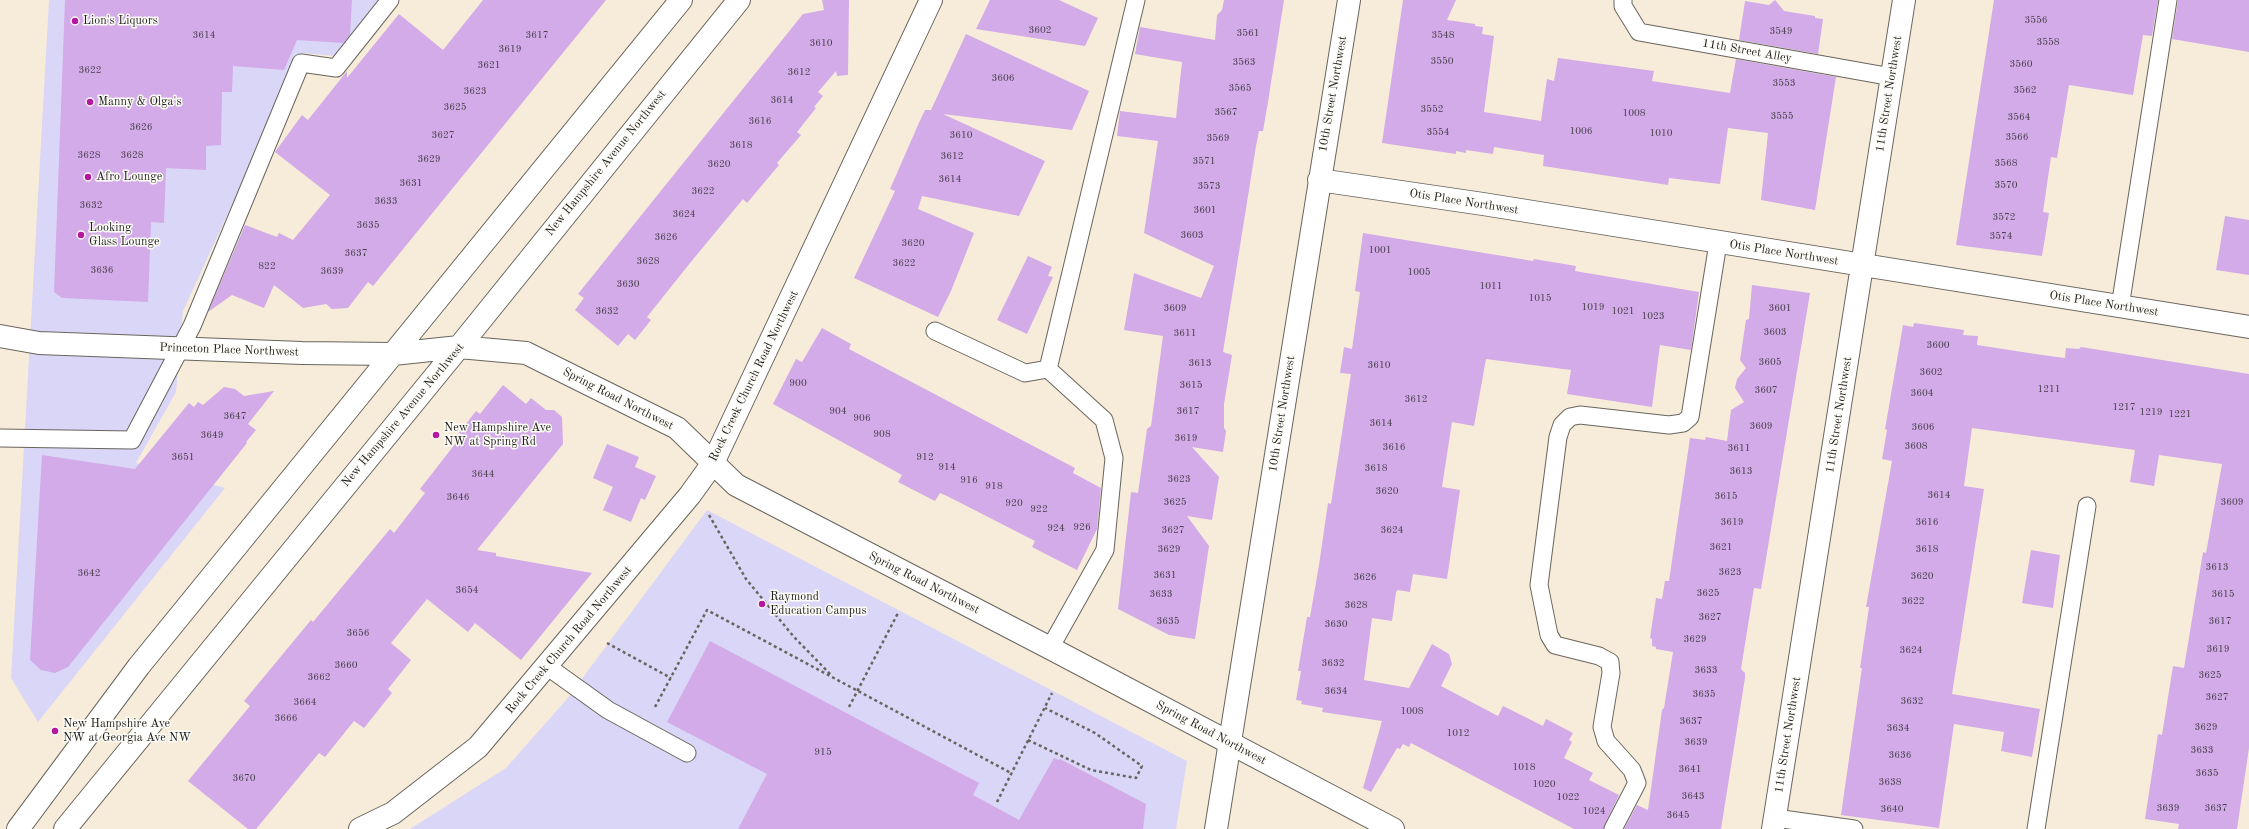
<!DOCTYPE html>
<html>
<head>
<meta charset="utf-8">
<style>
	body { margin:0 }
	canvas { display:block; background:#f7ecd9 }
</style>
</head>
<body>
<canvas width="2249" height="829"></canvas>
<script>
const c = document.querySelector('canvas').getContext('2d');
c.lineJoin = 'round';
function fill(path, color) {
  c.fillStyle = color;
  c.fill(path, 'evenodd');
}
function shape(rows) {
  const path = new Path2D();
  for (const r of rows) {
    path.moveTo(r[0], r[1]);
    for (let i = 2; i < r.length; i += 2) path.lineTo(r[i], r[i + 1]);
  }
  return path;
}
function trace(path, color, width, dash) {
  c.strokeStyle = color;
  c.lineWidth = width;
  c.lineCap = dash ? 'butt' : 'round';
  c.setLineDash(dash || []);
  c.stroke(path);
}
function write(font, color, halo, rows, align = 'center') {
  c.font = font + ' "Old Standard TT",serif';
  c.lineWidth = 3;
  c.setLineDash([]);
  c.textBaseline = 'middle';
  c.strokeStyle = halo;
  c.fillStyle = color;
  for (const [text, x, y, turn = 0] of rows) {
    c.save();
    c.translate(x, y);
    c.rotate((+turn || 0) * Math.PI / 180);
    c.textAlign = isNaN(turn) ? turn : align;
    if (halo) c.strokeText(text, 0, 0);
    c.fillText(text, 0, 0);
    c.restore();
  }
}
fill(shape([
	[49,0,378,0,336,56,302,53,183,311,176,392,136,463,225,488,38,722,11,678],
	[707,510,1187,761,1176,829,410,829,506,768,567,699]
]), '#dad6f7');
fill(shape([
	[65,0,352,0,350,35,343,43,297,40,284,70,233,66,232,92,222,92,221,145,206,146,206,170,166,168,164,223,151,222,148,302,62,298,54,292],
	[483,0,606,0,373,286,368,282,348,308,332,309,326,304,303,308,274,285,264,308,232,295,208,312,245,225,277,237,279,233,293,240,330,195,275,152,302,115,308,120,347,71,347,78,399,14,443,50],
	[822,0,849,0,848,75,837,76,836,71,818,92,823,96,814,107,816,108,797,132,801,135,777,163,779,165,747,203,743,199,690,263,647,317,651,320,635,340,628,334,618,346,575,310,584,298,578,294,803,14,824,10],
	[990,0,1059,0,1098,18,1085,46,976,29],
	[1224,0,1284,0,1268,102,1263,131,1259,131,1256,146,1223,352,1232,355,1224,404,1224,428,1226,431,1223,452,1192,447,1219,477,1212,520,1187,516,1209,546,1195,639,1169,635,1118,609,1131,492,1138,493,1147,429,1151,426,1163,336,1124,330,1134,273,1201,298,1214,266,1144,233,1158,141,1117,136,1120,111,1176,118,1182,62,1135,54,1140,27,1215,40,1217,15,1222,10],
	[1403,0,1456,0,1447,20,1475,24,1475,26,1483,27,1482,34,1494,36,1484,112,1541,121,1547,79,1554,81,1558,58,1654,71,1652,81,1730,93,1736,59,1836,77,1815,210,1761,200,1768,133,1728,128,1720,184,1669,178,1668,185,1543,166,1544,155,1494,147,1493,154,1466,150,1466,153,1456,151,1456,154,1382,143],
	[1775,0,1784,11,1815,16,1815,18,1823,19,1818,54,1739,40,1745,1,1769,5],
	[1994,0,2158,0,2152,36,2143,35,2133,95,2069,85,2057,158,2051,157,2043,212,2049,213,2042,256,1956,245],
	[2178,0,2249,0,2249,52,2172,39],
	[966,34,1089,91,1072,130,943,114,1045,161,1019,216,922,196,918,209,974,233,951,291,938,317,854,278,895,191,890,189,918,125,925,110,931,110],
	[2225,216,2249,220,2249,275,2216,270],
	[1363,233,1533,261,1534,259,1576,266,1575,271,1699,292,1691,350,1660,345,1652,407,1567,394,1571,370,1486,359,1474,426,1452,422,1442,487,1460,490,1447,579,1413,574,1410,592,1398,590,1396,592,1392,621,1372,618,1364,680,1409,688,1432,644,1449,654,1452,664,1441,686,1498,716,1503,706,1543,726,1546,719,1573,733,1569,740,1572,742,1564,758,1593,773,1589,780,1619,795,1603,829,1574,829,1411,743,1409,747,1403,744,1400,749,1397,748,1371,792,1363,788,1382,721,1322,712,1323,708,1301,704,1302,701,1296,700,1301,671,1298,671,1307,617,1310,617,1319,565,1328,503,1331,504,1351,374,1340,373,1344,347,1352,349,1360,292,1355,291],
	[1028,256,1052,267,1048,276,1053,277,1027,334,997,320],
	[1752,285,1810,293,1761,589,1754,588,1741,669,1745,673,1745,678,1721,829,1624,829,1637,805,1648,810,1662,710,1664,708,1673,652,1656,649,1656,647,1652,646,1652,639,1650,638,1656,598,1662,599,1665,581,1669,581,1690,438,1705,440,1706,437,1727,441,1731,410,1744,402,1735,388,1737,379,1746,368,1740,360,1746,320,1749,319],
	[1914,323,1964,330,1963,335,1978,336,1977,345,2042,355,2065,358,2066,348,2079,349,2081,347,2249,374,2249,748,2237,829,2178,829,2179,824,2145,819,2158,734,2162,735,2173,666,2184,668,2203,552,2206,553,2222,464,2159,455,2154,486,2130,482,2135,450,1972,428,1964,486,1984,489,1952,694,2040,709,2032,757,2001,751,2004,732,1954,724,1939,828,1841,815,1862,668,1860,668,1869,607,1866,607,1892,461,1882,459,1887,430,1885,429,1903,325,1913,327],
	[822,328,851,344,849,349,1075,468,1073,473,1101,488,1097,529,1077,570,1032,547,1035,541,947,496,940,493,935,501,898,482,902,475,773,404,796,359,802,362],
	[503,385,526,404,531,398,546,410,554,410,562,417,563,444,477,550,496,553,496,556,592,573,521,660,475,623,468,632,427,599,391,643,411,660,388,689,392,693,364,728,354,721,325,757,319,753,256,829,248,829,188,781,250,706,244,701,311,620,313,622,390,529,394,533,425,493,420,489,462,435,459,433,476,411,480,414],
	[224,387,235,389,244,396,274,391,248,424,256,430,246,442,247,443,68,667,55,673,41,670,30,660,42,455,135,469,189,403,194,407,198,402,203,405],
	[607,444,639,457,635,467,656,476,645,500,641,498,631,522,603,510,613,487,593,478],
	[2031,550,2060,555,2053,608,2022,603],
	[710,641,979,783,973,795,1019,820,1054,758,1059,760,1060,759,1146,804,1143,829,738,829,767,774,667,722]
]), '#d2abe8');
const lane = shape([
	[1623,0,1623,6,1639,32,1892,77],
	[2120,307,2168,0],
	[935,331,1025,373,1048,369,1136,0],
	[1048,369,1104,420,1114,458,1105,550,1050,648],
	[0,438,132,440,192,326,301,63,336,68,390,0],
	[548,667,608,710,687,753],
	[1775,818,1854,829],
	[1613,829,1637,783,1632,770,1606,741,1602,727,1611,673,1610,662,1599,656,1555,645,1549,635,1539,585,1558,437,1562,425,1570,417,1580,415,1669,425,1683,423,1690,417,1718,243],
	[2036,829,2087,506]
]);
const street = shape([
	[1319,180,1483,204,2249,327],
	[360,829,393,813,478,747,690,495,713,463,931,0],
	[1216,829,1349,0],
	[1773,829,1904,0]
]);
const secondary = shape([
	[0,336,39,343,302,353,393,354,459,347,526,353,677,428,736,485,1050,648,1393,829],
	[18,829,139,666,681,0],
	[65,829,459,347,739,0]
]);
trace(lane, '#69655e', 19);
trace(street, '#69655e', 24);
trace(secondary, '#69655e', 24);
trace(shape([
	[709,515,746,579,794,637,832,676],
	[607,643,671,678],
	[655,707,707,610,1011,773],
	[849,707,898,613],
	[1028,740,1091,770,1136,778,1142,766,1095,733,1045,708],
	[997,802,1052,693]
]), '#69655e', 2.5, [3, 3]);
trace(lane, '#fff', 17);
trace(street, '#fff', 22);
trace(secondary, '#fff', 22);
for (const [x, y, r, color] of [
	[75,21,4,"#b5179e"],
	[90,102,4,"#b5179e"],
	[88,177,4,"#b5179e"],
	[81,235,4,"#b5179e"],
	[436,435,4,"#b5179e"],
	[762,604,4,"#b5179e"],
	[55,731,4,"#b5179e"]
]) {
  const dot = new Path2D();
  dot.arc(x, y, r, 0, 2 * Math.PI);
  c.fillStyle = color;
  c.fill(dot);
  trace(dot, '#fdfcf7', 1.5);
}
write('10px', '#4a404f', null, [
	["3556",2036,20],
	["3602",1040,30],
	["3549",1781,31],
	["3561",1248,33],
	["3614",204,35],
	["3617",537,35],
	["3548",1443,35],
	["3558",2048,42],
	["3610",821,43],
	["3619",510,49],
	["3550",1442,61],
	["3563",1244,62],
	["3560",2021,64],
	["3621",489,65],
	["3622",90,70],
	["3612",799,72],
	["3606",1003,78],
	["3553",1784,83],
	["3565",1240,88],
	["3562",2025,90],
	["3623",475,91],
	["3614",782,100],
	["3625",455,107],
	["3552",1432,109],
	["3567",1226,112],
	["1008",1634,113],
	["3555",1782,116],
	["3564",2019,117],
	["3616",760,121],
	["3626",141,127],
	["1006",1581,131],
	["3554",1438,132],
	["1010",1661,133],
	["3627",443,135],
	["3610",961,135],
	["3566",2017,137],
	["3569",1218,138],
	["3618",741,145],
	["3628",89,155],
	["3628",132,155],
	["3612",952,156],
	["3629",429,159],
	["3571",1204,161],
	["3568",2006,163],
	["3620",719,164],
	["3614",950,179],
	["3631",411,183],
	["3570",2006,185],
	["3573",1209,186],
	["3622",703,191],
	["3633",386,201],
	["3632",91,205],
	["3601",1205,210],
	["3624",684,214],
	["3572",2004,217],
	["3635",368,225],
	["3603",1192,235],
	["3574",2001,236],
	["3626",666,237],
	["3620",913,243],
	["1001",1380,250],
	["3637",356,253],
	["3628",648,261],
	["3622",904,263],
	["822",267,266],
	["3636",102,270],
	["3639",332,271],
	["1005",1419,272],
	["3630",628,284],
	["1011",1491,286],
	["1015",1540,298],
	["1019",1593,307],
	["3609",1175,308],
	["3601",1780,308],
	["3632",607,311],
	["1021",1623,311],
	["1023",1653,316],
	["3603",1775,332],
	["3611",1185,333],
	["3600",1938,345],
	["3605",1770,362],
	["3613",1200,363],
	["3610",1379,365],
	["3602",1931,372],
	["900",798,383],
	["3615",1191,385],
	["1211",2049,389],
	["3607",1766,390],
	["3604",1922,393],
	["3612",1416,399],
	["1217",2124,407],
	["904",838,411],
	["3617",1188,411],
	["1219",2151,412],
	["1221",2180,414],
	["3647",235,416],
	["906",862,418],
	["3614",1381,423],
	["3609",1761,426],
	["3606",1923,427],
	["908",882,434],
	["3649",212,435],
	["3619",1186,438],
	["3608",1916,446],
	["3616",1394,447],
	["3611",1739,448],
	["3651",183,457],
	["912",925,457],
	["914",947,467],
	["3618",1376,468],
	["3613",1741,471],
	["3644",483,474],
	["3623",1179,479],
	["916",969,480],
	["918",994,486],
	["3620",1387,491],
	["3614",1939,495],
	["3615",1726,496],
	["3646",458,497],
	["3625",1175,502],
	["3609",2232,502],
	["920",1014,503],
	["922",1039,509],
	["3619",1732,522],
	["3616",1927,522],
	["926",1082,527],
	["924",1056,528],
	["3627",1173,530],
	["3624",1392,530],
	["3621",1721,547],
	["3629",1169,549],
	["3618",1927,549],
	["3613",2217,567],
	["3623",1730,572],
	["3642",89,573],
	["3631",1165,575],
	["3620",1922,576],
	["3626",1365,577],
	["3654",467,590],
	["3625",1708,593],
	["3633",1161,594],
	["3615",2223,594],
	["3622",1913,601],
	["3628",1356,605],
	["3627",1710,617],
	["3635",1168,621],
	["3617",2220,621],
	["3630",1336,624],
	["3656",358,633],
	["3629",1695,639],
	["3619",2218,649],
	["3624",1911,650],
	["3632",1333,663],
	["3660",346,665],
	["3633",1706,670],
	["3625",2210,675],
	["3662",319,677],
	["3634",1336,691],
	["3635",1704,694],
	["3627",2217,697],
	["3632",1912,701],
	["3664",305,702],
	["1008",1412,711],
	["3666",286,718],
	["3637",1691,721],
	["3629",2206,727],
	["3634",1898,728],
	["1012",1458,733],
	["3639",1696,742],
	["3633",2202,750],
	["915",823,752],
	["3636",1900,755],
	["1018",1524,767],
	["3641",1690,769],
	["3635",2207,773],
	["3670",244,778],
	["3638",1890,782],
	["1020",1544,784],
	["3643",1693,796],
	["1022",1568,797],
	["3639",2168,808],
	["3637",2216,808],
	["3640",1892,809],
	["1024",1594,811],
	["3645",1678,815]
]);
write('12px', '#1c1c1c', '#fdfcf7', [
	["Lion's Liquors",83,21],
	["Manny & Olga's",98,102],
	["Afro Lounge",96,177],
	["Looking",89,228],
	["Glass Lounge",89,242],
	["New Hampshire Ave",444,428],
	["NW at Spring Rd",444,442],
	["Raymond",770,597],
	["Education Campus",770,611],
	["New Hampshire Ave",63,724],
	["NW at Georgia Ave NW",63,738]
], 'left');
write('12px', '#1c1c1c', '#fdfcf7', [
	["11th Street Alley",1747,51,10],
	["10th Street Northwest",1333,94,-80],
	["11th Street Northwest",1889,94,-81],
	["New Hampshire Avenue Northwest",606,163,-51],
	["Otis Place Northwest",1464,202,9],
	["Otis Place Northwest",1784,253,9],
	["Otis Place Northwest",2104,304,9],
	["Princeton Place Northwest",229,350,2],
	["Rock Creek Church Road Northwest",754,376,-64],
	["Spring Road Northwest",618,399,27],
	["10th Street Northwest",1282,414,-81],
	["New Hampshire Avenue Northwest",403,415,-50],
	["11th Street Northwest",1839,415,-81],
	["Spring Road Northwest",924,583,27],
	["Rock Creek Church Road Northwest",569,640,-50],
	["Spring Road Northwest",1211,733,28],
	["11th Street Northwest",1788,735,-81]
]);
</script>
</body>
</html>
